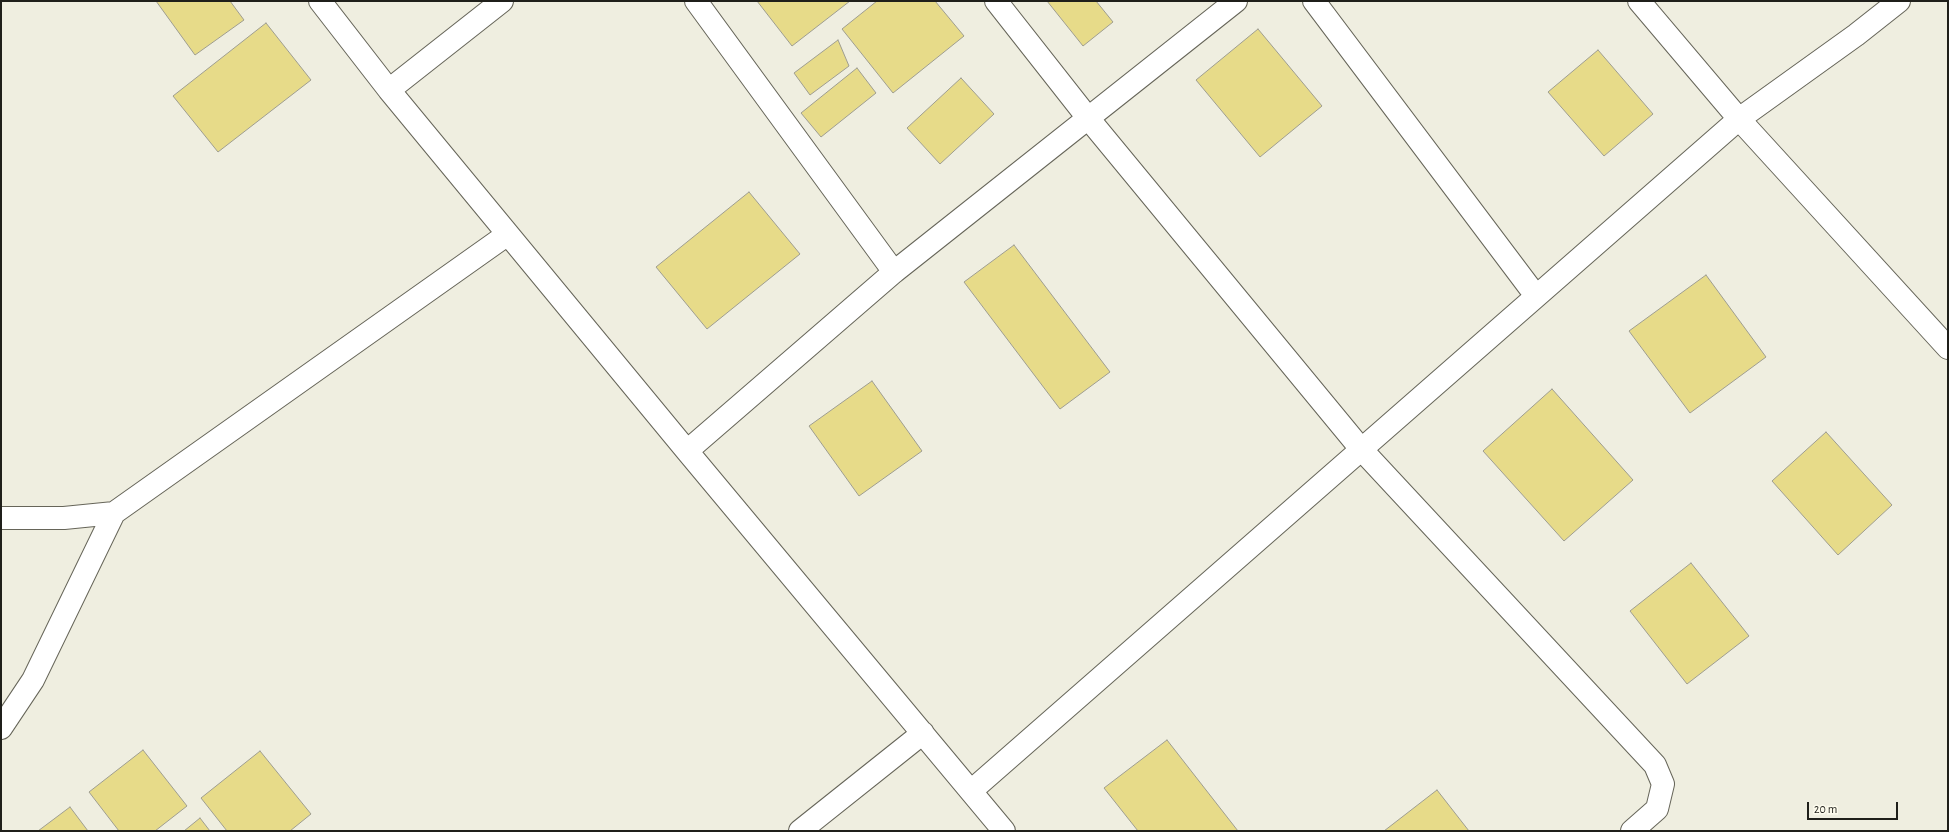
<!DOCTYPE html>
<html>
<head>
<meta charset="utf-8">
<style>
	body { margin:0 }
	#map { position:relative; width:1949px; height:832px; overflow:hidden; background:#efeee0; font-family:"Alegreya Sans",sans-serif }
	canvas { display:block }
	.frame { position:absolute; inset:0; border:2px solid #1f1f1a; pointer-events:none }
	.scale { position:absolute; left:1807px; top:802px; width:91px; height:18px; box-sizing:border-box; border:2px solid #1f1f1a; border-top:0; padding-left:5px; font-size:12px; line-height:14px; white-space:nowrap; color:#1f1f1a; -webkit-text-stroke:3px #fdfbed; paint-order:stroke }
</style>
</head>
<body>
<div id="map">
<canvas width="1949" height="832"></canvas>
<div class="frame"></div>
<div class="scale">20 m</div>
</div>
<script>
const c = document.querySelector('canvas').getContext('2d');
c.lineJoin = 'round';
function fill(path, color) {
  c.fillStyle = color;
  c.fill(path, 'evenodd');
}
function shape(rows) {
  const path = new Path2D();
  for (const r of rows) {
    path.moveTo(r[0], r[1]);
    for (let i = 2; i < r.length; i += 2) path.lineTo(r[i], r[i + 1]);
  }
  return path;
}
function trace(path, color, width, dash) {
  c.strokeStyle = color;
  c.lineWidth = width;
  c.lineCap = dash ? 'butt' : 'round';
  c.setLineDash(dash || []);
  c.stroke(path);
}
const building = shape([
	[156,1,230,1,244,20,195,55,156,1],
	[757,1,850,1,792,46,757,1],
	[877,1,935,1,964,36,893,93,842,29,877,1],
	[1047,1,1096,1,1113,22,1083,46,1047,1],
	[266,23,311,80,218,152,173,96,266,23],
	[1258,29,1322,106,1260,157,1196,80,1258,29],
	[838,40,849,66,810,95,794,73,838,40],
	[1598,50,1653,114,1604,156,1548,92,1598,50],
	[857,68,876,93,821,137,801,113,857,68],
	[961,78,994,114,940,164,907,128,961,78],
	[749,192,800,254,707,329,656,267,749,192],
	[1014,245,1110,372,1060,409,964,282,1014,245],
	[1706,275,1766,357,1690,413,1629,331,1706,275],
	[872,381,922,451,859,496,809,426,872,381],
	[1552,389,1633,480,1564,541,1483,451,1552,389],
	[1826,432,1892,505,1838,555,1772,481,1826,432],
	[1691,563,1749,636,1687,684,1630,611,1691,563],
	[1167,740,1238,831,1138,831,1104,788,1167,740],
	[143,750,187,806,155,831,119,831,89,792,143,750],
	[260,751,311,814,290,831,227,831,201,798,260,751],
	[1437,790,1469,831,1384,831,1437,790],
	[70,807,88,831,38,831,70,807],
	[200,818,210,831,184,831,200,818]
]);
fill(building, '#e7db89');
trace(building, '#9e9d90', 1);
const minor = shape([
	[320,1,389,90,687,451,1004,831],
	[696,1,894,272],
	[996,1,1088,118,1361,449,1655,765,1663,784,1657,809,1632,831],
	[1314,1,1536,296],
	[1639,1,1739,119,1948,348],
	[389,90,502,1],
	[687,451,894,272,1236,1],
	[1,518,64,518,114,513],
	[1,728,33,680,114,513,508,234],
	[971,791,1739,119,1856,35,1899,1],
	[800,831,923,733]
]);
trace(minor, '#666559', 24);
trace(minor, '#fff', 22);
</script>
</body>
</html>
